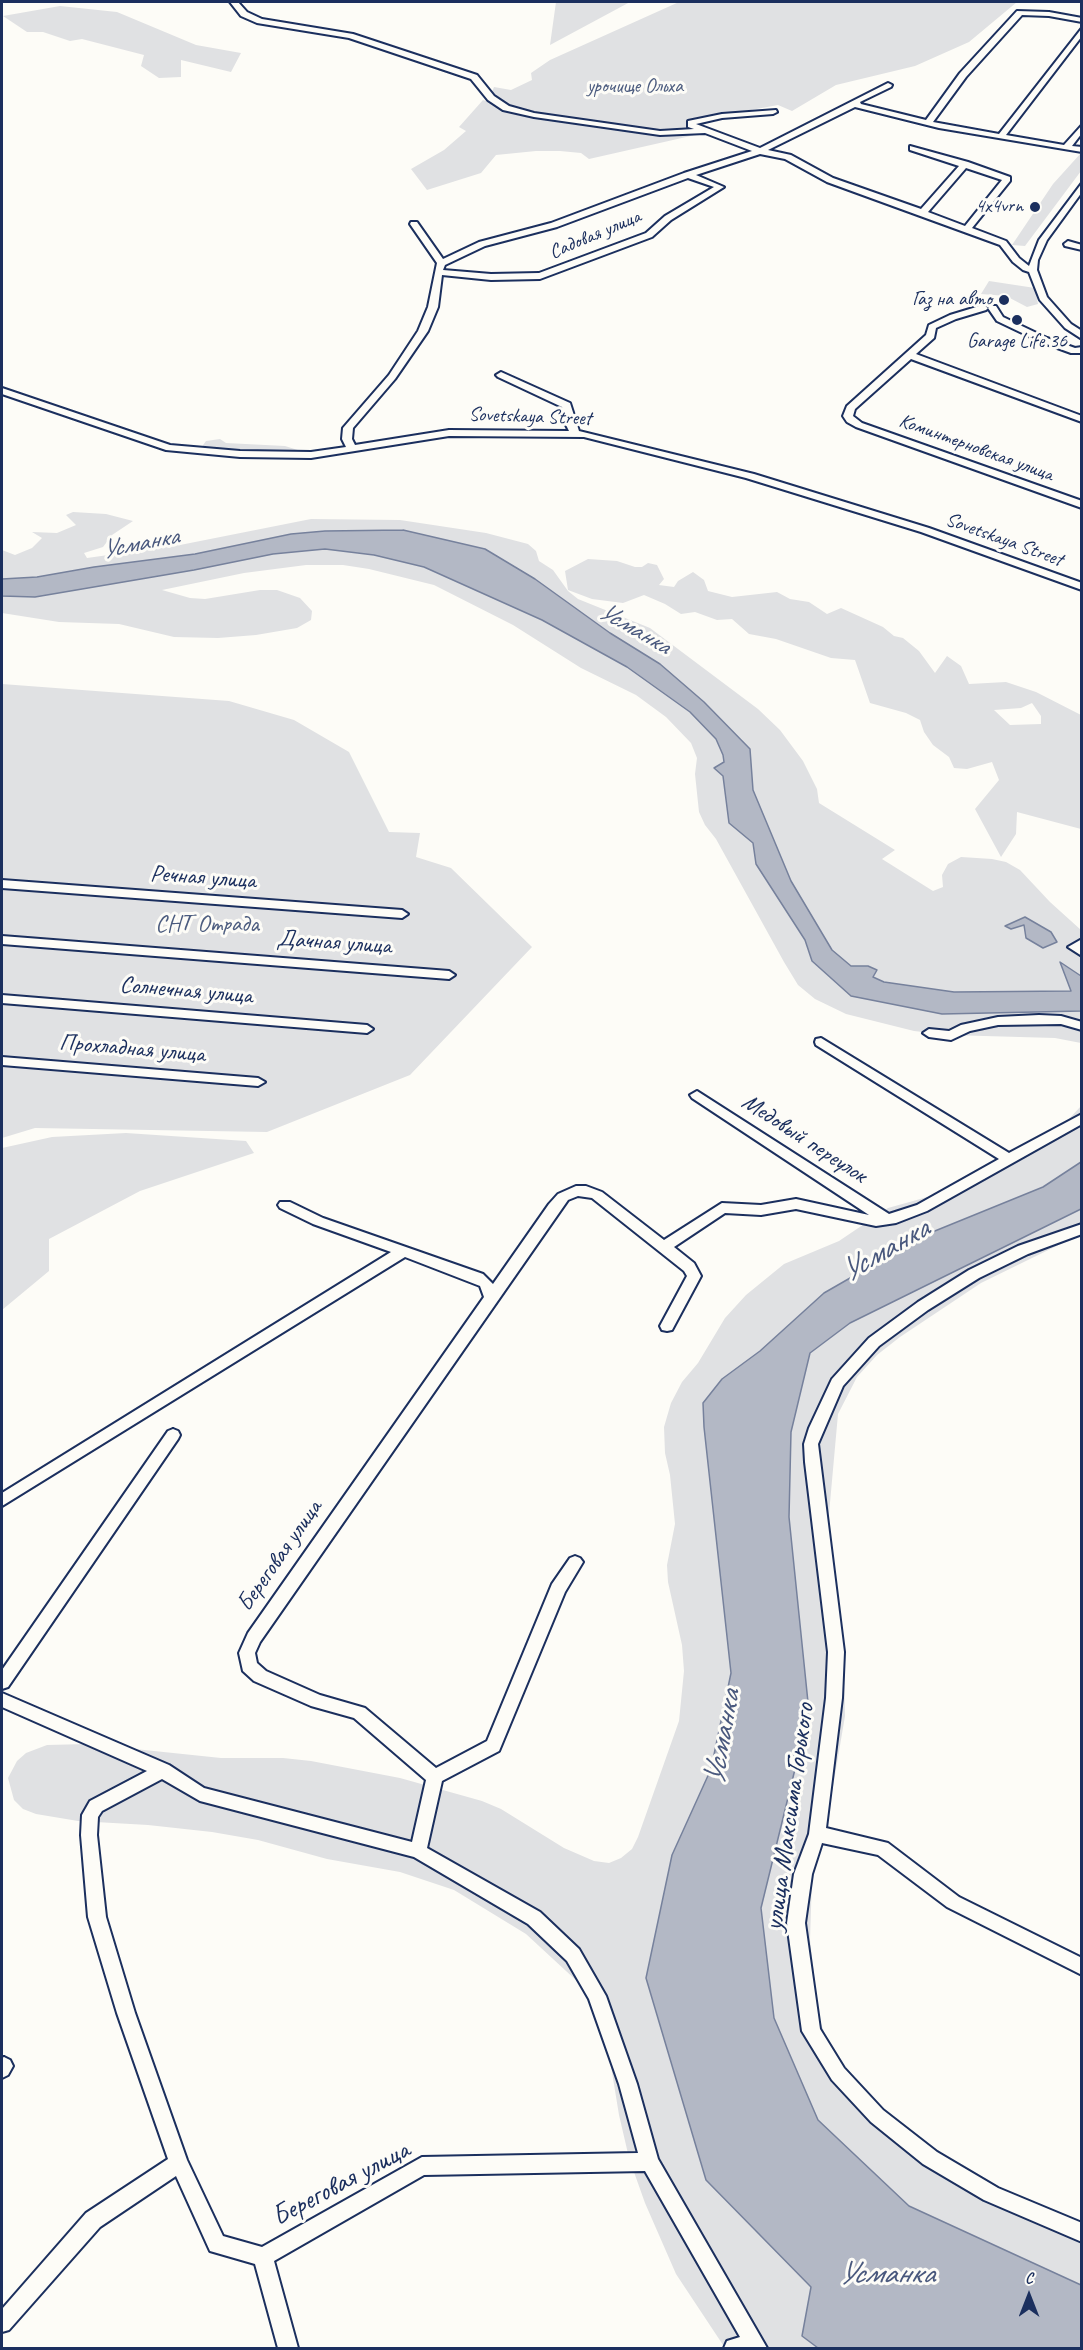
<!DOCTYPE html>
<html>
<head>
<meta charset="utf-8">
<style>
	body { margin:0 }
	#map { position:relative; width:1083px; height:2350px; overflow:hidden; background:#fdfcf7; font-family:Caveat,sans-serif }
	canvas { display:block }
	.frame { position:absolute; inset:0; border:3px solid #1b2f5e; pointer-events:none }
	.north { position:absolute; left:999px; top:2266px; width:60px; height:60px; -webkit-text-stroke:4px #fdfcf7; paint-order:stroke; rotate:0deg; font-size:16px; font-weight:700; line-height:24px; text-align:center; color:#1b2f5e }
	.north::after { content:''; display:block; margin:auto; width:21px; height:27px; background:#1b2f5e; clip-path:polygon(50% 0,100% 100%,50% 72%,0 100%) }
</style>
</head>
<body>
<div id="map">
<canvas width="1083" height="2350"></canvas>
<div class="frame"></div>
<div class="north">С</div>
</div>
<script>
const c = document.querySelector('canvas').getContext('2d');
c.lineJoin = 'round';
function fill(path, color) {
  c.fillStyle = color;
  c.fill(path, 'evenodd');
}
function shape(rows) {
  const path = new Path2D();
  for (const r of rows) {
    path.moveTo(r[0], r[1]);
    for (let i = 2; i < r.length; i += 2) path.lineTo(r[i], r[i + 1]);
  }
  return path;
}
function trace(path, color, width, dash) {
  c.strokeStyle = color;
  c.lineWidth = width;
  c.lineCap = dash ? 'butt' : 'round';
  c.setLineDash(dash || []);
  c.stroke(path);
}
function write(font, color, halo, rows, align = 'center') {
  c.font = font + ' Caveat,sans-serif';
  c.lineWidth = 6;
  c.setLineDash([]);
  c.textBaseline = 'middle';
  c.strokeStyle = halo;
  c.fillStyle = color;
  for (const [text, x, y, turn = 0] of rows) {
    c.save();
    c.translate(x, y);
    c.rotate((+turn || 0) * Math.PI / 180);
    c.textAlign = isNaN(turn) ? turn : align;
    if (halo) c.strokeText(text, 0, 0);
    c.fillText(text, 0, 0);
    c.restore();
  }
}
fill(shape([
	[556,2,630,2,550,45],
	[679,2,1017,2,969,42,915,66,836,85,792,111,778,105,686,122,695,135,589,159,581,153,560,151,536,151,496,155,481,173,427,190,411,169,444,150,466,131,459,127,483,100,488,102,494,87,511,90,532,80,531,73,550,60],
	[60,6,117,12,196,45,241,53,231,72,181,60,181,77,159,78,141,66,144,55,82,39,70,41,43,32,27,32,3,16],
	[1081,153,1081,171,1025,246,1012,245,1053,184],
	[989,281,1035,288,1038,304,1027,307,1006,296,981,294],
	[220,439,226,443,285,446,301,451,229,451,201,448,206,441],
	[73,512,106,514,133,521,112,535,103,547,84,553,87,558,180,545,311,519,400,520,486,533,528,544,536,551,539,561,553,570,568,591,578,599,650,628,758,709,780,730,803,761,817,789,819,803,895,850,882,859,933,891,943,887,942,875,948,864,961,857,992,859,1006,862,1020,870,1050,902,1081,930,1081,1043,1055,1038,949,1035,914,1031,846,1014,815,999,798,985,784,962,716,839,705,825,699,812,695,774,697,758,691,743,666,717,636,695,581,668,513,625,434,585,369,569,343,565,306,565,244,573,162,590,190,598,205,599,260,590,277,590,300,598,312,611,311,620,297,628,256,635,218,638,174,637,119,624,59,622,2,613,2,550,15,555,32,548,42,538,32,532,57,533,76,525,66,515],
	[588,559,617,561,635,567,642,567,648,563,657,565,664,579,659,585,674,587,678,581,693,572,704,580,708,591,732,597,777,592,790,599,809,602,827,614,841,608,883,627,894,636,903,638,919,651,935,673,947,656,961,666,969,684,1006,682,1036,692,1081,715,1081,829,1017,812,1016,834,1001,857,975,809,999,780,992,762,967,769,954,768,949,757,933,745,924,732,920,720,906,713,870,703,855,660,831,658,776,639,749,634,732,619,717,620,695,612,681,614,665,604,644,595,623,603,592,599,568,590,565,571],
	[1032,703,1041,716,1041,724,1010,725,994,710,1021,708],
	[2,684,229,701,294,720,349,752,389,832,420,833,416,857,451,868,532,947,410,1075,267,1132,35,1128,2,1138],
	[1081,1106,1081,1234,981,1283,900,1337,877,1355,857,1377,838,1414,828,1525,844,1661,845,1716,827,1822,812,1877,810,1940,819,2018,828,2043,860,2097,905,2141,1081,2240,1081,2348,725,2348,676,2274,645,2203,629,2158,619,2115,611,2066,594,2008,579,1983,526,1934,454,1890,400,1872,327,1859,258,1840,212,1832,148,1825,78,1821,36,1814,23,1809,14,1800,8,1778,17,1761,26,1753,47,1745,87,1744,221,1758,283,1758,311,1761,400,1778,482,1801,501,1809,564,1848,594,1861,609,1863,621,1858,632,1849,638,1837,679,1721,684,1671,682,1645,668,1582,667,1565,675,1524,670,1475,665,1453,664,1427,671,1403,682,1382,698,1363,725,1318,746,1295,784,1264,839,1241,888,1208,938,1194,1051,1132,1068,1120],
	[126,1133,246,1141,254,1153,140,1191,49,1239,49,1271,2,1310,2,1148,52,1137]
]), '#e0e1e3');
const water = shape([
	[403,530,485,549,535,579,610,633,660,664,704,702,750,749,753,790,791,881,832,950,851,966,868,966,877,970,873,977,884,982,954,992,1071,991,1060,962,1081,976,1081,1011,942,1014,851,996,812,961,805,940,756,864,753,843,729,823,723,776,714,768,724,762,723,755,716,739,690,712,627,667,542,620,424,567,374,555,325,549,273,554,194,570,35,597,2,596,2,579,37,577,94,567,195,554,291,534,325,531,403,530],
	[1025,917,1051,932,1057,942,1043,948,1026,938,1024,925,1011,929,1005,926,1025,917],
	[1081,1162,1081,1209,850,1323,810,1353,791,1432,789,1517,809,1712,761,1908,774,2018,818,2120,909,2206,1081,2285,1081,2348,818,2348,802,2336,811,2287,706,2180,646,1978,672,1855,711,1769,731,1673,704,1427,703,1403,722,1379,760,1351,824,1293,925,1235,1043,1187,1081,1162]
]);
fill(water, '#b3b8c5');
trace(water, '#76819c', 1.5);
const minor = shape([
	[230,2,238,2,247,12,262,19,353,34,477,75,494,96,509,106,534,113,660,131,694,129,688,127,688,121,722,114,776,110,777,112,773,114,722,118,696,124,760,148,888,83,892,85,891,87,860,102,861,104,926,120,960,73,1017,11,1049,12,1082,18,1082,22,1049,16,1022,15,966,77,933,122,999,134,1082,28,1082,36,1006,135,1064,145,1082,125,1082,133,1072,146,1082,147,1082,152,939,128,855,107,768,150,791,155,833,178,921,209,959,166,910,150,910,146,968,162,1010,177,1010,181,972,228,1006,241,1019,258,1029,266,1039,240,1082,183,1082,192,1047,240,1038,260,1037,270,1047,297,1071,324,1082,331,1082,339,1065,328,1040,300,1029,272,1023,270,1013,262,1000,245,827,182,785,159,760,154,696,175,724,187,671,220,652,237,540,279,491,280,442,275,438,307,428,331,395,379,353,428,352,439,355,445,449,430,569,431,565,423,562,407,498,377,496,375,501,372,570,403,579,431,754,474,929,528,1082,583,1082,590,921,532,746,478,584,437,449,436,311,458,240,457,166,450,2,394,2,388,5,389,170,445,240,451,311,452,346,447,342,439,343,428,389,375,418,331,428,307,437,263,410,224,411,222,417,222,443,259,479,242,551,223,684,173,752,151,705,133,660,135,534,117,503,110,488,100,471,79,349,38,257,23,241,16,230,2],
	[966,168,1002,180,965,226,928,212,966,168],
	[688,178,714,187,665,216,646,233,539,273,491,274,443,270,445,265,485,246,557,227,688,178],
	[1068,241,1082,245,1082,250,1065,246,1064,244,1068,241],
	[983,305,988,308,986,310,956,319,936,328,934,338,916,354,1082,416,1082,422,911,359,855,409,853,416,862,423,1082,501,1082,508,856,427,847,422,843,416,847,406,926,335,929,325,950,315,983,305],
	[990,306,996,306,1003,317,1047,338,1075,348,1082,347,1082,353,1071,353,1041,342,997,321,988,308,990,306],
	[2,880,402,910,408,914,402,918,2,888,2,880],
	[2,936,449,971,455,975,449,979,2,944,2,936],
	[1082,939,1082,956,1068,947,1082,939],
	[2,995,367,1025,373,1029,367,1033,2,1003,2,995],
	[1039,1015,1061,1016,1082,1022,1082,1030,1061,1024,998,1025,970,1031,951,1040,929,1037,923,1033,929,1029,949,1031,961,1025,998,1017,1039,1015],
	[821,1038,1009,1153,1082,1114,1082,1124,927,1211,896,1223,876,1226,796,1209,761,1215,725,1213,674,1247,694,1263,701,1276,672,1330,667,1331,662,1330,660,1326,687,1276,684,1271,592,1198,578,1196,568,1200,260,1642,255,1653,257,1663,266,1671,320,1695,365,1708,436,1768,487,1741,552,1584,570,1558,575,1556,580,1558,583,1562,565,1592,499,1751,442,1781,427,1848,540,1912,579,1949,606,1996,637,2084,658,2159,767,2348,724,2348,727,2341,740,2337,645,2171,424,2175,274,2261,298,2348,278,2348,255,2264,210,2251,176,2176,100,2227,9,2330,2,2332,2,2309,86,2213,168,2159,117,2013,88,1917,81,1835,82,1815,90,1801,147,1771,2,1707,2,1693,169,1765,204,1788,412,1842,426,1780,354,1718,311,1706,254,1681,243,1671,239,1653,248,1633,484,1297,480,1286,405,1257,2,1506,2,1493,391,1252,313,1224,280,1208,278,1205,280,1202,290,1202,323,1218,483,1274,493,1284,549,1204,558,1194,576,1186,586,1186,602,1192,664,1240,722,1203,761,1205,796,1199,869,1215,692,1098,690,1095,697,1091,889,1214,917,1205,999,1159,816,1045,815,1042,816,1039,821,1038],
	[162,1779,200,1801,414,1857,528,1924,567,1961,589,1999,619,2084,638,2153,422,2157,262,2247,223,2236,187,2160,135,2013,106,1917,97,1835,98,1817,102,1811,162,1779],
	[2,1057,258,1078,265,1082,258,1086,2,1065,2,1057],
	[1082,1224,1082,1234,1028,1254,979,1278,928,1310,879,1346,843,1386,818,1444,844,1652,842,1698,826,1828,888,1843,959,1897,1082,1958,1082,1975,947,1907,878,1855,822,1843,812,1874,805,1923,820,2029,844,2068,883,2110,937,2152,998,2188,1082,2223,1082,2242,984,2200,923,2164,871,2122,832,2080,802,2031,787,1923,794,1874,809,1834,826,1698,828,1652,805,1462,804,1444,809,1428,832,1379,869,1338,918,1302,969,1270,1018,1246,1082,1224],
	[173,1429,178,1431,180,1435,178,1439,8,1687,2,1689,2,1670,168,1431,173,1429],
	[4,2057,10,2060,13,2066,8,2075,2,2078,2,2058,4,2057]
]);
trace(minor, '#1b2f5e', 4);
fill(minor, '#fdfcf7');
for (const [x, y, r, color] of [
	[1035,207,6,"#1b2f5e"],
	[1004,300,6,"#1b2f5e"],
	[1017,320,6,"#1b2f5e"]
]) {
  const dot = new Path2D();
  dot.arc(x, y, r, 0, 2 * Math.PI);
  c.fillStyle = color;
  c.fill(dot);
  trace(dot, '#fdfcf7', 2);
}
write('20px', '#4c5c7f', '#fdfcf7', [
	["урочище Ольха",635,87]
]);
write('20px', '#1b2f5e', '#fdfcf7', [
	["4x4vrn",1023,207],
	["Газ на авто",992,300],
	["Garage Life 36",1017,342,"center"]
], 'right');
write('20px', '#1b2f5e', '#fdfcf7', [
	["Садовая улица",595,235,-23],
	["Sovetskaya Street",530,417,2],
	["Коминтерновская улица",976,448,20],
	["Sovetskaya Street",1004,540,20]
]);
write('24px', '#1b2f5e', '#fdfcf7', [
	["Речная улица",203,878,4],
	["Дачная улица",334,943,4],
	["Солнечная улица",186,991,5],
	["Прохладная улица",132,1049,5],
	["Медовый переулок",804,1139,33],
	["Береговая улица",280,1556,-55]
]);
write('24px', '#4c5c7f', '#fdfcf7', [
	["СНТ Отрада",207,925]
]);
write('italic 26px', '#49587d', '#fdfcf7', [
	["Усманка",140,544,-11],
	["Усманка",634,629,30]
]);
write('28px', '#1b2f5e', '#fdfcf7', [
	["улица Максима Горького",790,1817,-82],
	["Береговая улица",341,2184,-28]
]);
write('italic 32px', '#49587d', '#fdfcf7', [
	["Усманка",885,1251,-30],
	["Усманка",723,1738,-80],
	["Усманка",886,2275]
]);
</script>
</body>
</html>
